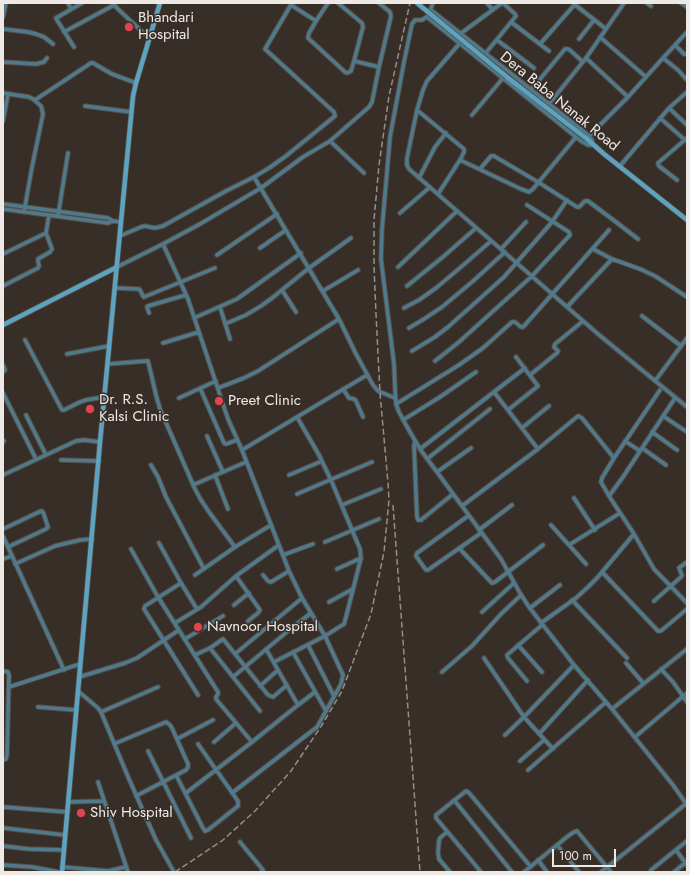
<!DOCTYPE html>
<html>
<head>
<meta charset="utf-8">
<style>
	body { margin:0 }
	#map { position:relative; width:690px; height:875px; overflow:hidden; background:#382e28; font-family:Jost,sans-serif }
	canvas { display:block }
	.frame { position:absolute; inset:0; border:4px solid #efe9e5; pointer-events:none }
	.scale { position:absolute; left:552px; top:849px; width:64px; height:18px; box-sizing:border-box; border:2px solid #efe9e5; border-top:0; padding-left:5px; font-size:12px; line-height:14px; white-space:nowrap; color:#efe9e5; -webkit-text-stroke:3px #382e28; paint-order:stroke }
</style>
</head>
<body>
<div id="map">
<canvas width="690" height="875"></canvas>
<div class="frame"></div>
<div class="scale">100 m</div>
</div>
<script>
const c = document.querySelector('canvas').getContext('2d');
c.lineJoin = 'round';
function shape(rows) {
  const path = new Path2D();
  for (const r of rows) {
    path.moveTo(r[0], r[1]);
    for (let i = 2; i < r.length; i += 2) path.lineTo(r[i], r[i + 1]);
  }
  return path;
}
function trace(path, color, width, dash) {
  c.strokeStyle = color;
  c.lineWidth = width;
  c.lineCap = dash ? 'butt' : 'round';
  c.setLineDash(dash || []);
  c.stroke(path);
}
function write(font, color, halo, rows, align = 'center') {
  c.font = font + ' Jost,sans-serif';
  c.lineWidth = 3;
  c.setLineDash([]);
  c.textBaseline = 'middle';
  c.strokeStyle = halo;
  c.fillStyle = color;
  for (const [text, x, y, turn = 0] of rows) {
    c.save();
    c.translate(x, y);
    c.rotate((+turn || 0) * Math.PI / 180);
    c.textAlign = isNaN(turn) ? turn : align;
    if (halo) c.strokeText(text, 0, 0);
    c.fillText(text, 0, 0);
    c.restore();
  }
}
const street = shape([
	[68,3,71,9],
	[112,3,120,11,149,38],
	[338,3,362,23,363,27,354,61],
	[433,3,428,16,422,20,415,20,412,24,404,62,390,137,387,172,382,229,381,259,394,364,395,388,396,404,399,412,406,425,420,449,501,559,520,593,529,607,574,665,612,709,673,785,687,805],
	[487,3,493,10],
	[647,3,651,6],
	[681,3,687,7],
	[574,4,606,29],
	[291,5,316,21,309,33,308,38,345,72,347,73,351,71,354,61,379,67],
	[3,17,6,3],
	[427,17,581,141,588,145,593,145,592,140,587,134,431,10],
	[316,21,328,3],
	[511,22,549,51],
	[3,29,28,32,36,34,44,37,53,44],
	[64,32,114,5],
	[460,34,502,3],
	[600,37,646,77],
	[579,39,594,20],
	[497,40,534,68],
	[460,43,427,81,423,90,417,110,407,158,407,165,409,169,598,334,687,407],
	[540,44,576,3],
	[675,45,684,54,687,54],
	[74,47,57,20,56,18,82,3],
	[485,54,516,16,515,14,503,3],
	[586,58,628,97],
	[663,58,687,32],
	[3,62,36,64,44,62,47,58],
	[531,90,565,49,568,49,571,51,583,62],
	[3,93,29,97,33,99,41,106,43,114,32,167,24,212],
	[35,100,91,63,93,63,112,74,136,83],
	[549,104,586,58,624,3],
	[85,106,131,112],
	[669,108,687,125],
	[417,110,464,149,464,152,460,160,438,194],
	[472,115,503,78],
	[660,118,685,140],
	[3,121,8,94],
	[589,136,628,97,663,58,678,70,687,80],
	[330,141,364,173],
	[460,160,521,189,529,192,533,189,576,137],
	[620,166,669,108,687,92],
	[480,169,491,156,494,156,538,182,577,207,579,207,585,201,588,201,616,222,638,239],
	[254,177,339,319,356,354,373,385,378,391,395,398],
	[419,178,435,147,446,133],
	[677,180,659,166,658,163,687,138],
	[3,204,108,218,113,221,121,222],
	[3,209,108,223,113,221],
	[400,213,430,187],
	[58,216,68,153],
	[120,236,141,227,145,226,155,228,163,226,226,191,254,177,269,168,286,156,335,116,335,115,334,112,265,49,292,3],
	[163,244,188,299,228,419,242,450,289,571,302,598,325,636,343,675,341,684,317,727,232,793],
	[260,248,286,230],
	[501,249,526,222],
	[593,249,612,259,640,269,655,276,687,297],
	[3,254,46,233,49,215],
	[217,255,277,214],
	[117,267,163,244,200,224,261,188,303,157,330,141,369,107,372,102,379,67,391,16,390,12,379,3],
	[398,267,457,211],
	[3,286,38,268,39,266,38,261,38,259,50,252,52,249,46,233],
	[407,286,444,256,476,228],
	[115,288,139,289,140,290,143,296,144,297,215,268],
	[282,290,296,312],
	[323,291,358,270],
	[220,307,230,339],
	[567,307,612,259],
	[404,308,419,300,436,288,461,267,491,241],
	[149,313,147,307,148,306,186,295],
	[642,316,681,346],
	[194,318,237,299,301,253],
	[225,324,246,315,261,306,272,298,309,268,351,238],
	[409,328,424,319,442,307,472,282,505,252],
	[25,340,62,410,64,410,80,402,86,400,104,397],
	[163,343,199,332],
	[412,351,435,337,448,327,504,277,552,222,567,200],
	[67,354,109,346],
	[435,361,459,342,532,276,570,235,569,232,527,205],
	[108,364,146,361,148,361,156,395,160,409,195,489,201,500,209,512,235,547],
	[3,365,5,370,3,372],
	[530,375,557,353,558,351,554,347,555,344,583,321],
	[655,381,687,338],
	[200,388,224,443,226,444,237,440],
	[218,388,244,378,258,371,339,319],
	[343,389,349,398,354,399,356,401,363,417],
	[494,392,538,449],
	[3,393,36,459],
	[179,398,216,381],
	[675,398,623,477,609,496,634,534,654,569,687,603],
	[396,404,459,365,483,348,512,322,515,322,521,327,523,327,524,326,609,230],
	[508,410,538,386,516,357],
	[26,415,46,455],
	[663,416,687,432],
	[403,420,440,397,476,372],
	[522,428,549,406],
	[652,432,677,450],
	[207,436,223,472],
	[625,441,640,451],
	[3,442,4,441],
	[415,442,414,445,417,517,418,520,421,520,453,494],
	[642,448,666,465],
	[420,449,525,368],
	[242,450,367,375],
	[427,459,490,409],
	[61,460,99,461],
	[151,465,158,477,166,497,204,569],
	[437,472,471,448],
	[3,475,76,441,84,440,100,442],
	[215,475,228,509],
	[289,475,322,461],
	[193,485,246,462],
	[297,494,372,462],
	[609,496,601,482,602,478,614,458,660,390],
	[574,498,595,530],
	[342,505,381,489],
	[462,506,538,449,578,416,582,418,614,458],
	[468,516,417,553,416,556,426,570,428,570,481,533],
	[551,525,569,545,620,513],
	[3,529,41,511,43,512,48,527,46,529,8,547],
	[479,530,512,505],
	[3,536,64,670],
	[325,542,379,519],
	[159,543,181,583,197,609],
	[569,545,586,564],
	[459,548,492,583,495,582,508,572,543,545],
	[131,549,158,597,218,692,218,694,216,697,216,699,252,742],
	[283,555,313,544],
	[3,559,12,556],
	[15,564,55,546,80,540,92,539],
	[337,569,361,558],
	[602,572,658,631,660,631,662,630,687,609],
	[195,575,235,547,271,525],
	[263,575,268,581,271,582,289,571],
	[236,576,260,610,258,613,248,621],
	[181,583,145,606,144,609,198,695],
	[572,600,627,658],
	[654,601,681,577,682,575,679,568,687,562],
	[329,602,353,589],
	[234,605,249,593],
	[530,608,560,585],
	[482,612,514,583],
	[175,623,201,607,236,576,279,545],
	[541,623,576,598,588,587,597,578,634,534],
	[185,639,223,616],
	[308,645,334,696],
	[518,645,542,672],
	[210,648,260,711],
	[266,649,298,705],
	[293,652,326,711],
	[235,654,302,598],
	[195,655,210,648,223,639,268,695,273,697,287,685],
	[484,658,524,717,553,749],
	[274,662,325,636,344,624,346,617,361,558,360,549,331,480,319,455,297,417],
	[626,663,643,683],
	[661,669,673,682,687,702],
	[3,671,8,672,9,675,7,755,6,759,3,760],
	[442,672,472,646,501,614,521,595],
	[79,677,125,663,137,658,179,630],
	[233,677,288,631,311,613],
	[527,681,508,658,507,655,542,625],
	[260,686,278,670],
	[9,687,80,664],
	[78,691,98,708,101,712,129,779,156,840,174,872],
	[38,707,76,710],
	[612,709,687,649],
	[101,712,158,687],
	[539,734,588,680],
	[505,735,524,717,574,665],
	[635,737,687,693],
	[177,739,213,720],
	[214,742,236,723],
	[114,744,166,722,170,725,172,728,188,764,188,767,186,770,136,796],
	[148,751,191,838],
	[520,761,544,740],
	[528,770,606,702],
	[176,775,203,828,205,831,208,830,238,806,238,801,198,744],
	[98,782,128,872],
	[186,793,252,742,298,705,315,692],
	[454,800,512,872],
	[68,802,104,801],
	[3,807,67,812],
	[3,828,65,835],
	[447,832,440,838,439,841,438,852,439,859,450,872],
	[240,842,263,870,261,872],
	[557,845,579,872],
	[3,846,29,849,64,850],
	[676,850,687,865],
	[538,860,547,872],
	[3,865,32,867,59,872],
	[62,867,108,871,126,867],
	[651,870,687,841],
	[481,872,436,818,436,815,466,791,468,792,470,794,531,867],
	[524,872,568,836,574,832,577,831,611,872],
	[601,872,687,803],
	[674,872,685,863]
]);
const secondary = shape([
	[507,77,587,139,604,154,687,220],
	[3,325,117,267],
	[62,872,100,442,133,96,136,83,160,3]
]);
trace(street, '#554c46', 5.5);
trace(secondary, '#554c46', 6);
trace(street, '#507a8b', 3.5);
trace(secondary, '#5da3bf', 4.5);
trace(shape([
	[393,505,420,872],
	[175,872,223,840,255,811,291,771,322,725,342,691,371,614,384,552,389,500,388,483,380,393,376,314,374,266,374,220,379,165,389,96,410,3]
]), '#958d88', 1.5, [6, 3]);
const secondaryBridge = shape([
	[417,3,507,77]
]);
trace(secondaryBridge, '#554c46', 6, []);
trace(secondaryBridge, '#5da3bf', 4.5);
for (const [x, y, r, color] of [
	[129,27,5,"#e0444e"],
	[219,401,5,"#e0444e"],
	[90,409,5,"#e0444e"],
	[198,627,5,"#e0444e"],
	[81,813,5,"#e0444e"]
]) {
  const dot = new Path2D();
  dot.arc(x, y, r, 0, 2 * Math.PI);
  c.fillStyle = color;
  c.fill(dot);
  trace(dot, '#382e28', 1.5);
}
write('15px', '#efe9e5', '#382e28', [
	["Bhandari",138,18],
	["Hospital",138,35],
	["Dr. R.S.",99,400],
	["Kalsi Clinic",99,417],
	["Preet Clinic",228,401],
	["Navnoor Hospital",207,627],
	["Shiv Hospital",90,813]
], 'left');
write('15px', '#efe9e5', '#382e28', [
	["Dera Baba Nanak Road",559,102,39]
]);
</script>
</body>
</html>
